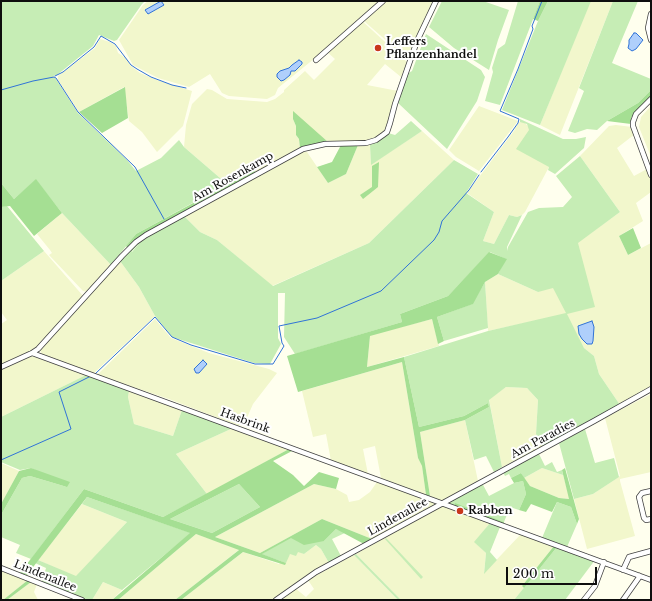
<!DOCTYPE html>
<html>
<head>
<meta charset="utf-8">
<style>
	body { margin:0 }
	#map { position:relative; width:652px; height:601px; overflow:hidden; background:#ffe; font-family:"Libre Baskerville",serif }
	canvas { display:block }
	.frame { position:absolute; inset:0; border:2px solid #0e0e0e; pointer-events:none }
	.scale { position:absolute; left:506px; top:567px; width:91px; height:18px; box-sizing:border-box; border:2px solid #0e0e0e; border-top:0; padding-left:5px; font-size:12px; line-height:14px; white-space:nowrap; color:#0e0e0e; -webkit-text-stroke:3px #fff; paint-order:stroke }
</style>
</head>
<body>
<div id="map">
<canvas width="652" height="601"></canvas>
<div class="frame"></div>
<div class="scale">200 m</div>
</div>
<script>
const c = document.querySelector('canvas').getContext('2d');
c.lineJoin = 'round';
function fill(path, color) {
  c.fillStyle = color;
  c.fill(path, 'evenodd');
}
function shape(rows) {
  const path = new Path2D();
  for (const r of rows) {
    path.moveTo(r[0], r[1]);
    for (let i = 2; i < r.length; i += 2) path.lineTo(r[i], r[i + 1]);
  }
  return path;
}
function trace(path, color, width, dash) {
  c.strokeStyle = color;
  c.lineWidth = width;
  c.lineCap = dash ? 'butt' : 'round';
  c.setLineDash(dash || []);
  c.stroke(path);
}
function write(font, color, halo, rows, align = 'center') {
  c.font = font + ' "Libre Baskerville",serif';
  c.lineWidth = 4;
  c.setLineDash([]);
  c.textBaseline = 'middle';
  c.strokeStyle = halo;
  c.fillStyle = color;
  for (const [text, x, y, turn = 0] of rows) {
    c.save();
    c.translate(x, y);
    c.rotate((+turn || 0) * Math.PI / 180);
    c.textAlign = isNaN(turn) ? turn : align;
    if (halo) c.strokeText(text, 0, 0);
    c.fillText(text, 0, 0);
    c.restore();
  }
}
fill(shape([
	[148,1,380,1,360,19,407,62,401,77,385,64,367,85,398,91,386,131,377,137,366,141,328,142,293,119,296,126,296,135,299,139,300,148,256,173,254,170,227,184,184,147,186,125,192,104,207,89,212,90,227,99,267,102,275,99,284,92,284,90,305,71,314,80,335,59,325,50,278,88,275,95,267,99,229,96,222,93,210,74,189,87,158,78,133,65,119,40,143,5],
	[387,1,433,1,406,58,364,21],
	[590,1,613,1,560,135,540,125],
	[100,39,110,42,116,46,118,53,126,58,131,66,140,73,157,80,192,91,183,126,157,152,142,132,129,121,124,87,79,112,58,80,58,76,95,48],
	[479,106,518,121,479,171,456,157,449,150],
	[651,106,651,157,639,127,641,117],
	[520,122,524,122,529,127,529,130,549,167,525,212,522,215,517,217,509,215,494,244,483,241,494,212,467,193,514,131,518,123],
	[616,125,632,127,635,134,617,148,634,176,647,169,651,181,651,192,636,203,643,221,619,236,628,255,651,243,651,386,620,405,599,374,594,356,584,348,566,314,488,331,485,282,498,274,538,292,577,243,620,212,580,156,609,126],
	[422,131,454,160,369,243,272,286,217,240,200,232,184,216,300,152,307,152,328,183,346,174,358,145,370,145,371,164],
	[62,213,111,265,87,292,83,291,49,255,52,253,50,250,37,234],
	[44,251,84,297,34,350,1,366,1,324,7,320,1,312,1,281],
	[120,261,139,287,155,316,93,374,42,354,40,350],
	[155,319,171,338,209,353,269,369,277,373,253,404,246,420,242,419,239,426,169,399,97,375],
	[432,319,439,346,367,367,370,335],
	[32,356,86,375,1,417,1,370],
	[402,362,418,458,422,466,426,495,381,478,375,446,363,449,368,474,331,461,326,434,313,437,302,391],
	[506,387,527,388,538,400,536,434,543,447,502,467,489,399],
	[129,391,182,410,173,436,134,424,128,397],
	[651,394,651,472,620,479,620,481,635,536,587,549,574,499,593,494,620,476,605,418],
	[465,420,478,481,442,501,430,496,420,432],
	[233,428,289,449,207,494,176,454],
	[1,463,19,471,1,504],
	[542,468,563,475,570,499,559,498,530,486,524,478],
	[377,482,438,503,372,539,322,519,260,553,215,537,314,484,336,489,347,495,349,502,359,500,370,492],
	[82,504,127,522,76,577,38,560],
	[443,505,490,523,475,542,486,553,484,573,521,534,554,546,522,586,524,588,514,600,401,600,356,554],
	[196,534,240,549,175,600,118,600],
	[316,545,321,549,329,563,304,577,273,600,181,600,243,552,279,564,290,554,298,551,304,554],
	[354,555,398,600,278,600,295,588,306,597,314,589,308,580],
	[1,570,28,580,3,600,1,600],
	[31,582,37,584,34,592,38,600,7,600],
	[103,582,122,590,112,600,92,600]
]), '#f2f7cc');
fill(shape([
	[1,1,145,1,142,4,117,40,114,41,99,35,93,46,57,75,53,76,56,79,78,113,127,160,136,171,161,158,179,140,184,147,227,184,136,234,111,265,62,213,36,180,14,199,1,183],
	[442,1,483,1,509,10,498,40,489,70,454,48,429,27],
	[518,1,540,1,500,105,485,101,493,72,492,68,498,49,505,44],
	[548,1,591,1,540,125,502,110,538,21],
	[613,1,638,1,612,63,651,79,651,90,638,103,607,121,597,130,587,129,575,133,568,131,584,91,579,88],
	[426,34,481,70,485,77,477,101,447,149,398,103,407,74,412,71],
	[520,119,563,139,576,139,586,137,584,148,555,174,548,170,549,167,516,149,529,130,527,124,520,122],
	[411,121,422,131,371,165,370,145,379,140,388,133,395,135],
	[580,156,620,212,578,243,595,307,567,314,584,348,594,356,599,374,620,405,543,447,536,434,538,400,527,388,506,387,489,400,502,467,494,472,486,456,474,460,465,420,489,407,488,403,464,416,419,427,404,357,488,331,566,313,553,288,538,292,498,274,506,259,490,252,448,296,400,314,402,322,295,354,284,337,285,293,278,293,278,338,281,344,270,364,254,363,172,337,155,316,139,287,120,261,129,250,132,252,141,241,161,230,162,226,184,216,200,232,217,240,273,286,369,243,454,160,478,174,466,193,494,212,483,241,494,244,509,215,517,217,522,215,507,247,507,251,508,247,528,212,539,208,563,207,572,197,556,176],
	[7,206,44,251,1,281,1,207],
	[485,282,488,328,444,341,437,317,472,304],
	[86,375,129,391,128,397,134,424,173,436,182,410,233,428,176,454,207,494,163,517,84,489,31,559,16,553,20,545,1,537,1,515,22,478,30,476,67,487,31,468,20,470,1,462,1,417],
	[585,429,595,463,614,458,619,477,593,494,574,499,559,443],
	[539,454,545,466,552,462,557,472,562,470,563,475,542,468,524,478,521,473,511,478,509,474,505,476,503,472],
	[523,481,526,494,519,510,510,507,504,522,455,504,454,506,446,503,482,483,489,496,514,483],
	[239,484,260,507,212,533,170,519],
	[87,497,191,533,122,590,103,582,92,600,87,600,42,582,46,568,35,563,38,560,76,576,127,522,82,504],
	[557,502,571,507,577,524,567,547,542,538],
	[490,523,500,527,490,552,497,560,484,574,486,553,474,542],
	[336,529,347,532,332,539,341,556,329,563,321,549,316,545,304,554,298,552,296,556,290,554,286,563,261,554,291,537,324,541],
	[386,538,423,577,421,579,385,539],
	[557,547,595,560,565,600,514,600],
	[356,554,401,600,398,600,354,555]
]), '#c6edb5');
fill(shape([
	[540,1,548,1,538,21,533,19],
	[125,87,128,118,102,133,79,112],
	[651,90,651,96,637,110,631,118,631,124,607,121,638,103],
	[293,111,328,142,300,148,299,139,296,135,296,126,293,119],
	[341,145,358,145,346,174,328,183,317,167,332,162],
	[379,162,378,187,363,199,360,195,372,187,372,166],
	[254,170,256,173,163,224,161,230,141,241,131,252,126,246,136,234],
	[36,179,62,213,34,236,10,206,1,207,1,183,14,199],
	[633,228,641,248,628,255,619,236],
	[489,252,507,259,498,274,485,282,473,304,437,317,444,341,438,344,432,319,370,336,367,367,404,357,419,427,464,416,488,403,489,407,465,420,420,432,430,496,426,495,422,466,418,458,402,362,298,392,287,356,402,322,400,314,448,296],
	[289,449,294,450,273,461,293,475,304,486,319,472,339,478,336,489,314,484,215,537,260,553,322,519,372,539,364,544,336,529,324,541,304,545,291,538,262,554,286,563,285,565,243,552,181,600,175,600,239,550,196,534,118,600,112,600,190,533,87,497,27,575,20,573,84,489,163,517],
	[239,484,260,507,212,533,170,519],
	[31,468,70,482,67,487,30,476,22,478,1,515,1,504,19,471],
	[565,468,579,519,577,524,571,507,557,502,552,512,531,504,526,512,519,510,526,494,523,481,514,483,511,478,521,473,530,486,559,498,569,499,562,470],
	[455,503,504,522,504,524,454,506],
	[554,546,557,547,524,588,522,586],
	[28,580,31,582,7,600,3,600]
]), '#a5df93');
const water = shape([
	[161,1,164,5,148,14,145,10,161,1],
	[634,33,636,33,643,40,636,49,632,51,628,48,629,44,629,40,634,33],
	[299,60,302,62,302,64,295,71,291,71,290,75,284,80,281,81,277,77,277,74,280,71,289,68,292,65,299,60],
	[592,321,594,327,593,341,592,344,587,344,582,339,579,334,578,326,592,321],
	[203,360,207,364,199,373,196,373,194,369,203,360]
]);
fill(water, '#afcffb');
trace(water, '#3073d7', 1);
trace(shape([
	[55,76,63,72,94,47,101,36,115,44,131,65,137,69,151,77,172,85,186,88],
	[1,90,33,81,54,77,56,78,78,112,135,167,164,219],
	[481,172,508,137,518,123,519,119,500,111,518,69,533,29,532,26,542,1],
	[95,374,155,317,172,337,191,345,255,364,273,364,284,346,282,343,279,326,317,318,381,291,434,240,439,232,442,221,469,190,479,175],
	[1,460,71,429,59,392,91,376]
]), '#3073d7', 1);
const minor = shape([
	[651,14,648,28,651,40],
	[316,60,383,1],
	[651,99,636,114,633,122,633,126,651,175],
	[32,353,651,580],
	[1,367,32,353,38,349,122,256,136,242,146,235,303,149,325,144,366,143,376,140,383,135,387,132,390,123,395,104,417,41,436,1],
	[651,491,642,493,639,497,644,518,646,520,651,519],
	[1,568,82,600],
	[623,570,629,557,651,551],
	[276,600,316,572,594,421,651,389],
	[584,600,595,586,604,562],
	[623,600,640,576]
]);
trace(minor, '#414141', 6);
trace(minor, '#fff', 4.5);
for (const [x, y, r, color] of [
	[378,48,4,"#c8361b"],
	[460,511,4,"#c8361b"]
]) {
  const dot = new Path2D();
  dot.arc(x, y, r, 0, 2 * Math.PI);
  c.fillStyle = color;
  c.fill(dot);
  trace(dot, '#fff', 1.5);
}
write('bold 11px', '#0e0e0e', '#fff', [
	["Leffers",386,42],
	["Pflanzenhandel",386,55],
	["Rabben",468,511]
], 'left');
write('11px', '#0e0e0e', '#fff', [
	["Am Rosenkamp",233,177,-29],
	["Hasbrink",245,421,20],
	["Am Paradies",543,439,-28],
	["Lindenallee",398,517,-29],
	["Lindenallee",45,576,22]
]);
</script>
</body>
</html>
